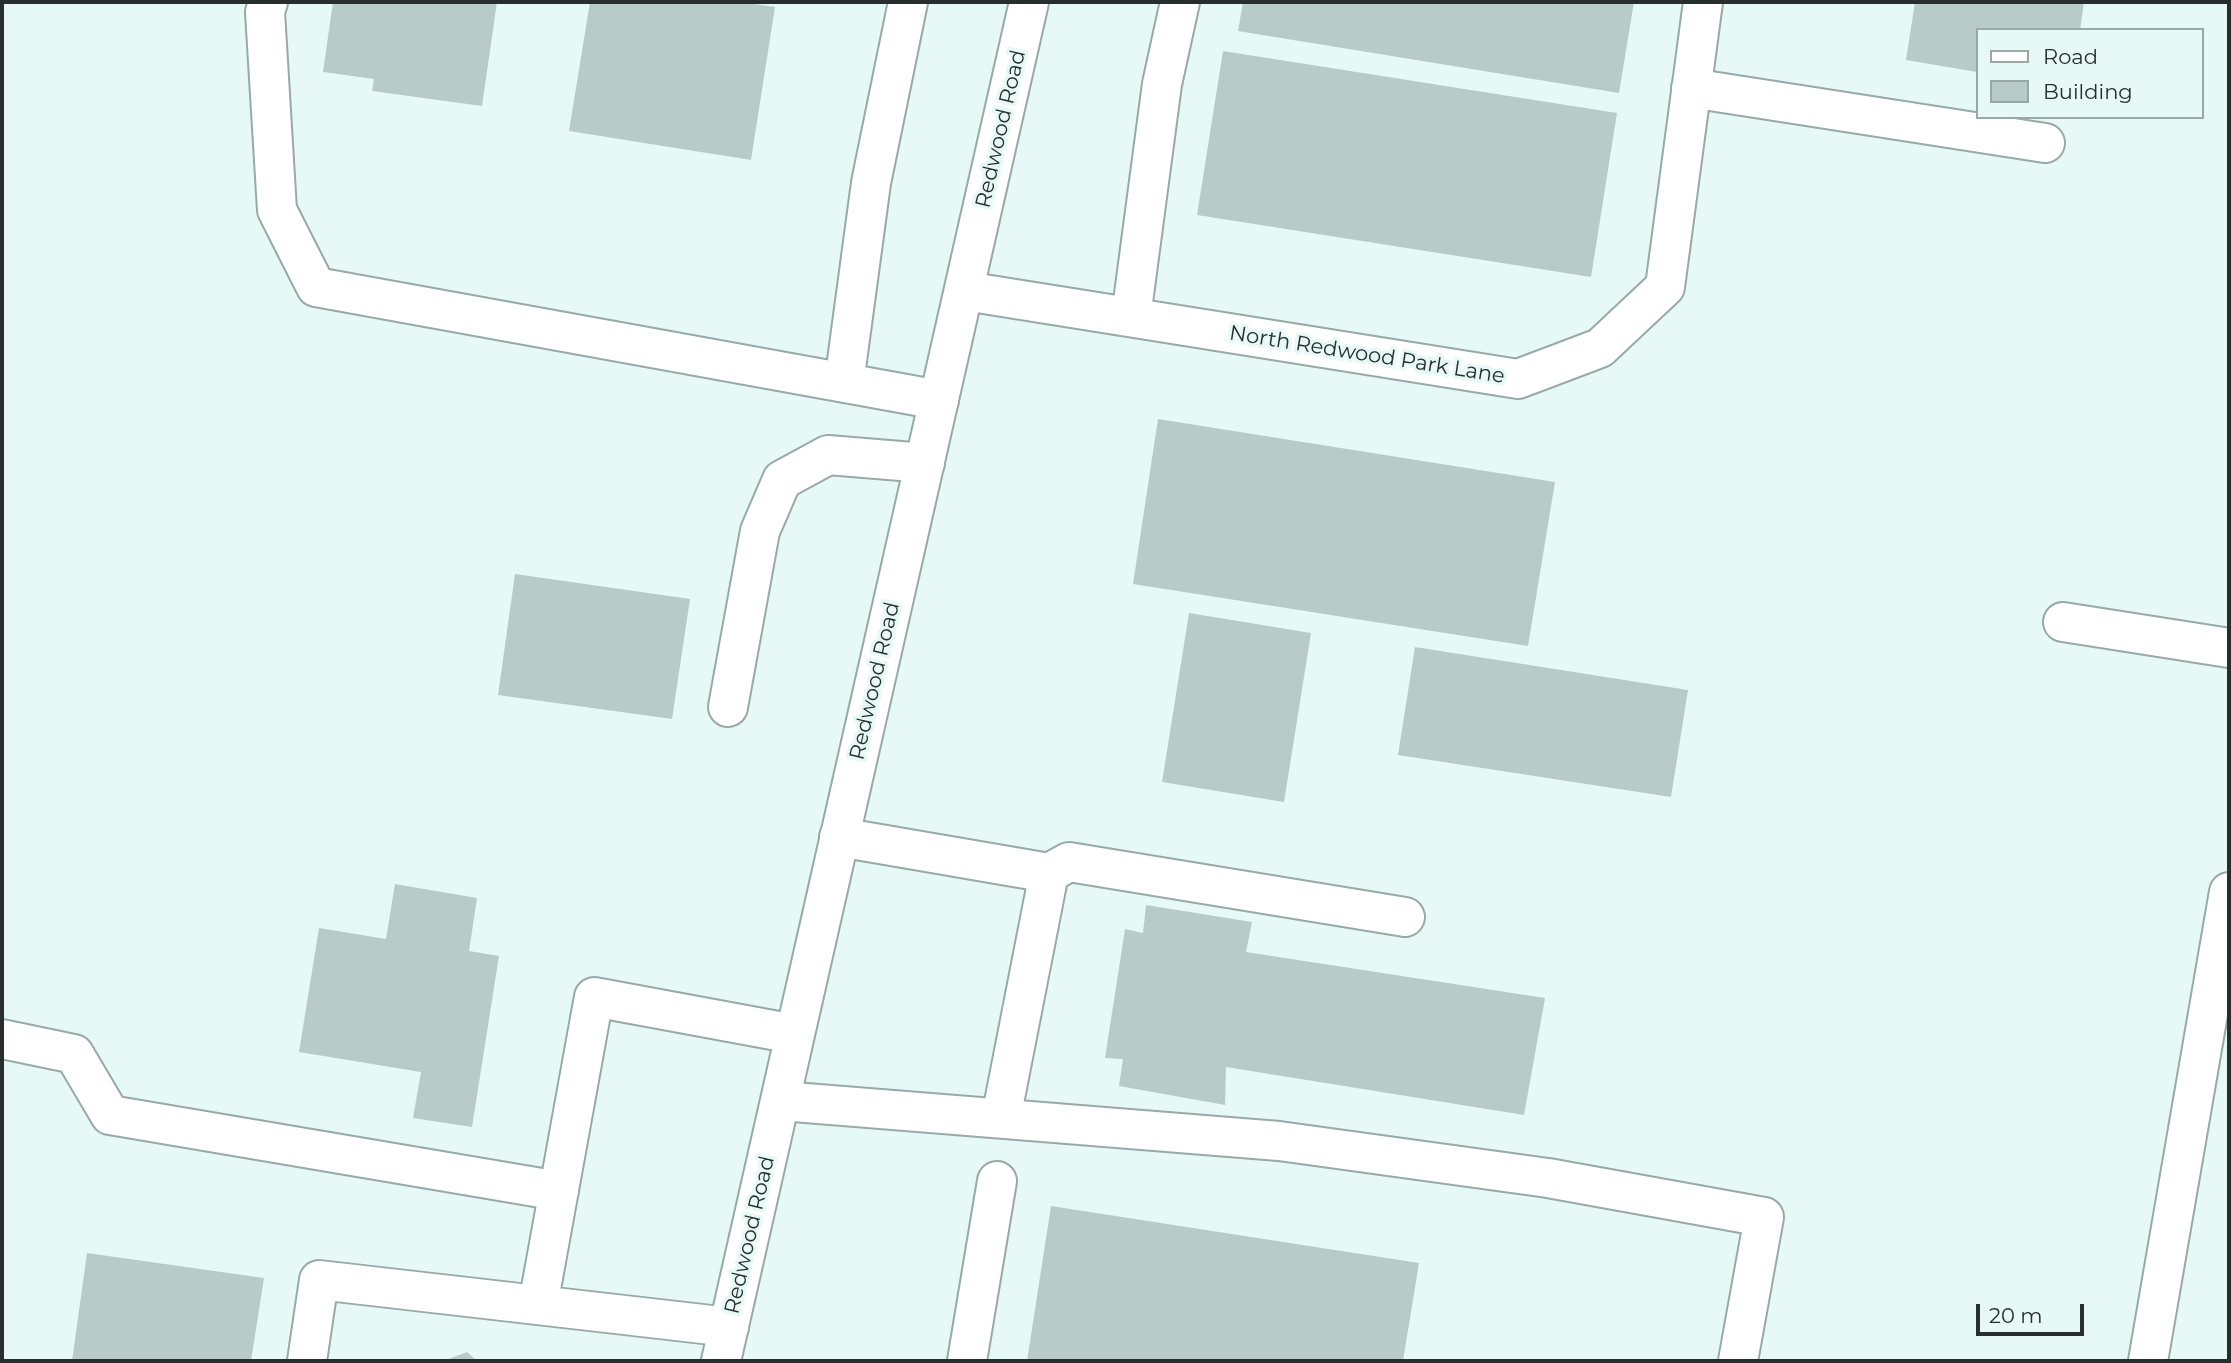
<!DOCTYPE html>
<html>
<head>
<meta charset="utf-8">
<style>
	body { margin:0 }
	#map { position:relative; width:2231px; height:1363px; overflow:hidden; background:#e6f9f7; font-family:Montserrat,sans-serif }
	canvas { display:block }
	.frame { position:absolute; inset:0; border:4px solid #272e2d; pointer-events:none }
	.legend { position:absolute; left:1976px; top:28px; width:228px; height:91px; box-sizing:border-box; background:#e6f9f7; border:2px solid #9aa8a6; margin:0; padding:9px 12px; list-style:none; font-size:21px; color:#272e2d }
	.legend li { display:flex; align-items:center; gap:14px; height:35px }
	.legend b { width:35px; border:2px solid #9aa8a6 }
	.scale { position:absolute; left:1976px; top:1304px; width:108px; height:32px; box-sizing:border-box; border:4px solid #272e2d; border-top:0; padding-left:9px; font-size:21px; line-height:24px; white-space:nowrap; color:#272e2d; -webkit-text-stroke:5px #e6f9f7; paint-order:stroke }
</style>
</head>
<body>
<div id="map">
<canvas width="2231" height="1363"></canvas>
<div class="frame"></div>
<ul class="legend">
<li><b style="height:9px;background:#fff"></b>Road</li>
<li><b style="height:19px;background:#b9cbc9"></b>Building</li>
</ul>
<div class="scale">20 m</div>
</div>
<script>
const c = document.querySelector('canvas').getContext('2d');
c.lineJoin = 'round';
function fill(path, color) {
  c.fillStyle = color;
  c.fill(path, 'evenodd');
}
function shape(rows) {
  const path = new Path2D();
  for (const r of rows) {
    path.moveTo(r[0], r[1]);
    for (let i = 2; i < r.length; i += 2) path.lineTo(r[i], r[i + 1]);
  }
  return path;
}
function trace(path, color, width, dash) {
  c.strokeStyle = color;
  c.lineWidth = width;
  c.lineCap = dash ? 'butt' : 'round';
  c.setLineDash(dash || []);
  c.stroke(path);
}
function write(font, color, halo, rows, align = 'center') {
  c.font = font + ' Montserrat,sans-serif';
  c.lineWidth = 7;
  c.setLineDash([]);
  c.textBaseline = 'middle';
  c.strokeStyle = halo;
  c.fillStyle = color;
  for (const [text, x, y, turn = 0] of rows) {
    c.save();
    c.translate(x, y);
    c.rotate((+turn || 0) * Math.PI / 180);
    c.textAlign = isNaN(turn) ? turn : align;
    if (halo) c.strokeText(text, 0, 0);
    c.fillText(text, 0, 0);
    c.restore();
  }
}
fill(shape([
	[333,2,497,2,482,106,372,91,374,79,323,72],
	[590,2,741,2,775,7,751,160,569,131],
	[1243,2,1634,2,1619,93,1238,31],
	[1915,2,2084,2,2080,30,1977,30,1977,72,1906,60],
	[1223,51,1617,113,1591,277,1197,215],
	[1158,419,1555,482,1528,646,1133,584],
	[515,574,690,599,672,719,498,695],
	[1189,613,1311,633,1284,802,1162,782],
	[1415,647,1688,690,1671,797,1398,755],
	[395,884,477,898,469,951,499,956,472,1127,413,1118,421,1072,299,1052,319,928,386,939],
	[1146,905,1252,922,1246,952,1545,998,1524,1115,1226,1067,1225,1105,1119,1086,1123,1059,1105,1058,1125,929,1143,933],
	[1051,1206,1419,1263,1403,1361,1027,1361],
	[87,1253,264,1278,251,1361,72,1361],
	[467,1352,477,1361,443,1361]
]), '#b9cbc9');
const minor = shape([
	[268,2,265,12,277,210,316,287,939,400],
	[1691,88,2045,143],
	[965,291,1518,379,1600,348,1665,287,1703,2],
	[1131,317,1162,84,1180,2],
	[844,383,871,183,908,2],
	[2063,622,2229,648],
	[728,707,760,531,782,480,828,455,925,463],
	[839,837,1049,873,1001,1118],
	[1049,873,1069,862,1405,917],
	[2,1039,74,1054,110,1115,559,1191],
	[781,1101,1279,1141,1548,1178,1764,1217,1738,1361],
	[538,1305,594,997,794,1034],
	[307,1361,319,1280,729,1327],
	[967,1361,997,1181],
	[2148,1361,2229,892]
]);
const major = shape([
	[721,1361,1029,2]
]);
trace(minor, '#97aaa8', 42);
trace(major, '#97aaa8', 42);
trace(minor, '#fff', 38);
trace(major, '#fff', 38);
write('21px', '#272e2d', '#e6f9f7', [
	["Redwood Road",1001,129,-77],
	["North Redwood Park Lane",1367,355,9],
	["Redwood Road",875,681,-77],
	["Redwood Road",750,1235,-77]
]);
</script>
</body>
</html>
